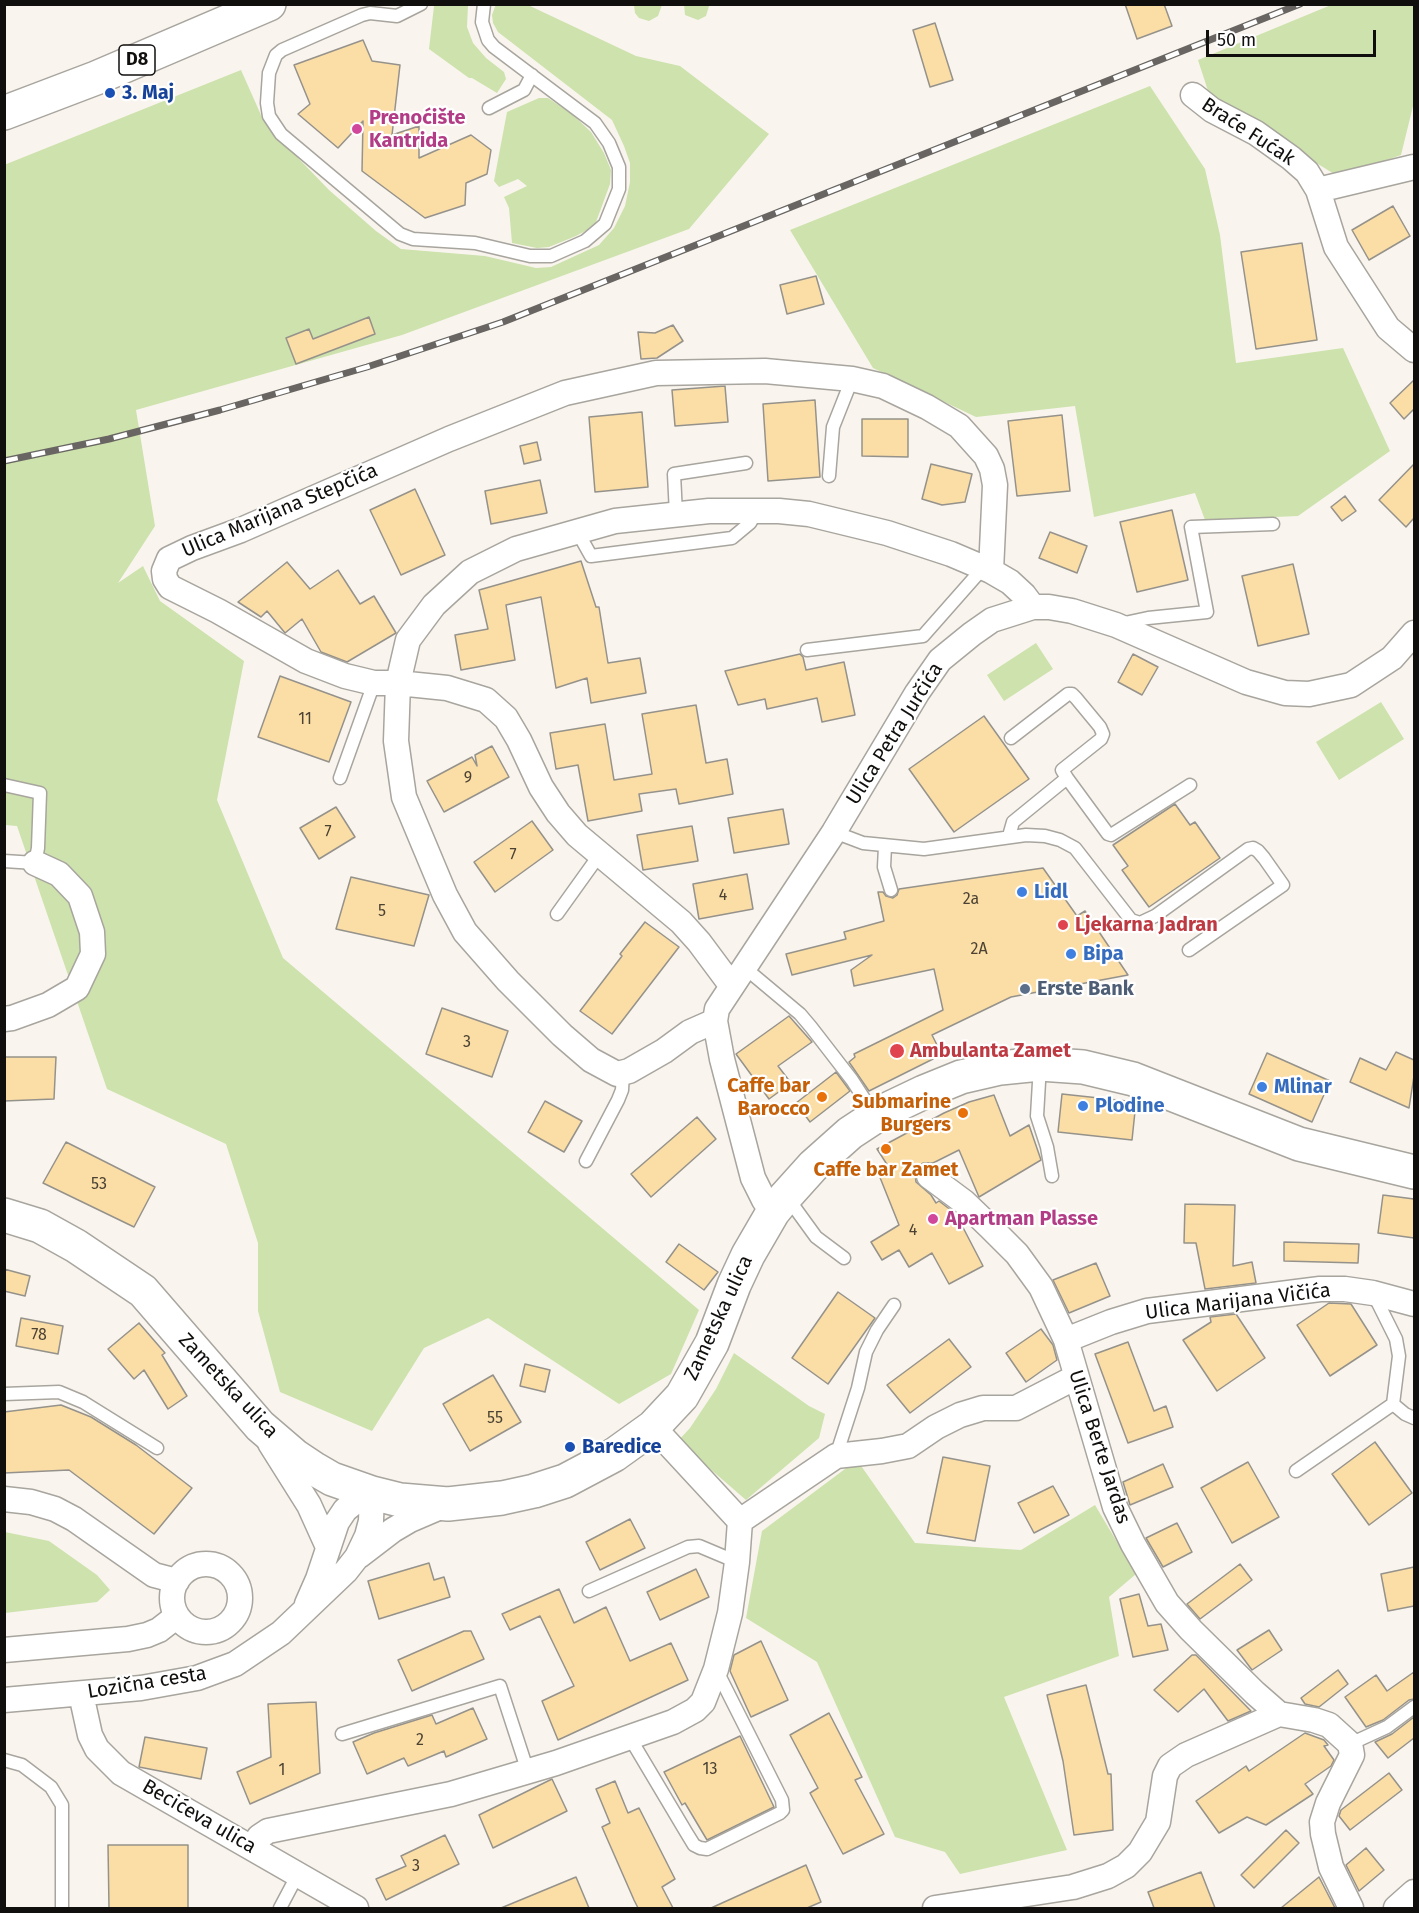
<!DOCTYPE html>
<html>
<head>
<meta charset="utf-8">
<style>
	body { margin:0 }
	#map { position:relative; width:1419px; height:1913px; overflow:hidden; background:#f9f5ee; font-family:"Fira Sans",sans-serif }
	canvas { display:block }
	.frame { position:absolute; inset:0; border:6px solid #100f0d; pointer-events:none }
	.scale { position:absolute; left:1206px; top:30px; width:170px; height:27px; box-sizing:border-box; border:3px solid #100f0d; border-top:0; padding-left:8px; font-size:18px; line-height:21px; white-space:nowrap; color:#100f0d; -webkit-text-stroke:4px #fff; paint-order:stroke }
</style>
</head>
<body>
<div id="map">
<canvas width="1419" height="1913"></canvas>
<div class="frame"></div>
<div class="scale">50 m</div>
</div>
<script>
const c = document.querySelector('canvas').getContext('2d');
c.lineJoin = 'round';
function fill(path, color) {
  c.fillStyle = color;
  c.fill(path, 'evenodd');
}
function shape(rows) {
  const path = new Path2D();
  for (const r of rows) {
    if (r.length === 3) {
      path.moveTo(r[0] + r[2], r[1]);
      path.arc(r[0], r[1], r[2], 0, 2 * Math.PI);
      continue;
    }
    path.moveTo(r[0], r[1]);
    for (let i = 2; i < r.length; i += 2) path.lineTo(r[i], r[i + 1]);
  }
  return path;
}
function trace(path, color, width, dash) {
  c.strokeStyle = color;
  c.lineWidth = width;
  c.lineCap = dash ? 'butt' : 'round';
  c.setLineDash(dash || []);
  c.stroke(path);
}
function write(font, color, halo, rows, align = 'center') {
  c.font = font + ' "Fira Sans",sans-serif';
  c.lineWidth = 4.5;
  c.setLineDash([]);
  c.textBaseline = 'middle';
  c.strokeStyle = halo;
  c.fillStyle = color;
  for (const [text, x, y, turn = 0] of rows) {
    c.save();
    c.translate(x, y);
    c.rotate((+turn || 0) * Math.PI / 180);
    c.textAlign = isNaN(turn) ? turn : align;
    if (halo) c.strokeText(text, 0, 0);
    c.fillText(text, 0, 0);
    c.restore();
  }
}
fill(shape([
	[440,4,468,5,467,27,473,43,486,58,504,72,506,79,497,93,472,78,469,78,429,49,434,6],
	[496,4,528,5,636,56,680,66,769,134,689,229,402,335,136,410,155,526,118,583,143,566,160,601,244,661,217,800,283,958,699,1310,671,1374,619,1404,488,1318,424,1348,372,1431,280,1392,258,1311,258,1243,226,1144,107,1089,17,826,5,825,4,165,241,70,261,115,272,131,329,190,376,231,401,249,485,256,536,268,551,267,599,245,614,228,625,206,630,182,630,163,624,146,612,120,498,32,493,23,492,15],
	[684,4,709,5,709,6,706,16,698,20,685,15],
	[634,5,634,4,662,5,658,16,649,21,639,18,635,13],
	[1331,5,1414,5,1414,102,1401,155,1339,177,1210,97,1198,60],
	[1150,86,1205,169,1220,235,1236,363,1343,348,1390,451,1298,516,1205,520,1195,493,1094,517,1075,406,976,417,873,368,790,230],
	[539,98,548,98,572,114,591,132,604,153,611,170,610,184,596,222,587,230,576,236,549,247,537,248,512,243,509,208,504,197,527,186,518,179,499,187,494,181,507,112],
	[1036,643,1053,669,1004,701,987,675],
	[1381,702,1404,739,1339,780,1316,742],
	[734,1353,809,1406,825,1414,819,1438,746,1500,678,1441,690,1428,716,1389],
	[857,1460,915,1543,1021,1550,1095,1505,1136,1574,1109,1597,1119,1656,1004,1697,1067,1850,960,1874,945,1852,895,1837,817,1662,746,1618,762,1531],
	[5,1532,49,1541,97,1575,110,1590,97,1602,5,1613]
]), '#cde2ac');
const building = shape([
	[1125,4,1164,4,1172,26,1137,39,1125,4],
	[935,23,953,80,930,87,913,30,935,23],
	[363,40,372,61,400,65,392,135,419,126,419,158,471,135,491,150,487,174,466,183,465,205,425,218,362,171,363,121,338,148,298,114,310,104,294,65,363,40],
	[1393,206,1410,236,1369,260,1352,230,1393,206],
	[1302,243,1317,340,1256,349,1241,252,1302,243],
	[816,276,824,304,787,314,780,285,816,276],
	[369,317,375,334,296,364,286,338,309,329,313,339,369,317],
	[673,325,683,341,657,358,641,359,638,332,655,333,673,325],
	[1414,380,1414,409,1404,419,1390,403,1414,380],
	[725,386,728,422,675,426,672,390,725,386],
	[815,400,820,477,768,481,763,404,815,400],
	[642,412,648,487,595,492,589,417,642,412],
	[1062,415,1070,491,1017,496,1008,421,1062,415],
	[862,419,908,419,908,457,862,456,862,419],
	[537,442,541,460,524,464,520,446,537,442],
	[931,464,972,474,965,502,942,505,922,499,931,464],
	[1414,464,1414,518,1406,527,1379,500,1414,464],
	[540,480,547,513,491,524,485,491,540,480],
	[415,489,445,555,401,575,370,510,415,489],
	[1345,496,1356,511,1342,521,1331,507,1345,496],
	[1172,510,1188,580,1137,592,1120,522,1172,510],
	[1050,532,1087,546,1077,573,1039,558,1050,532],
	[581,561,596,607,599,607,608,663,640,658,646,693,591,703,587,678,556,688,541,597,506,605,515,660,461,670,455,635,488,629,479,590,581,561],
	[287,562,310,589,338,570,360,604,374,596,396,633,347,662,321,652,302,619,285,633,267,611,261,617,238,602,287,562],
	[1293,564,1309,634,1258,646,1242,576,1293,564],
	[800,654,803,657,806,670,844,662,855,715,822,722,817,698,767,709,765,699,738,705,725,671,800,654],
	[1133,654,1158,667,1142,695,1118,682,1133,654],
	[280,676,351,702,329,762,258,737,280,676],
	[696,705,706,763,727,759,733,794,679,804,676,789,639,794,642,811,588,821,578,765,556,769,550,733,605,724,614,780,652,774,642,714,696,705],
	[984,716,1029,779,954,832,909,769,984,716],
	[492,746,509,777,444,812,427,781,472,757,477,766,475,755,492,746],
	[1175,804,1190,825,1195,822,1220,858,1149,907,1122,870,1128,866,1113,845,1175,804],
	[336,807,355,837,319,859,300,828,336,807],
	[783,809,789,844,734,853,728,818,783,809],
	[532,821,553,850,495,892,474,862,532,821],
	[692,826,698,861,643,870,637,835,692,826],
	[1043,868,1077,916,1085,911,1128,975,1011,997,932,1035,939,1049,930,1054,933,1059,869,1091,849,1062,855,1057,854,1054,943,1010,934,969,854,986,851,970,872,955,792,975,786,954,846,939,844,932,884,921,878,892,883,892,886,896,893,898,897,895,899,889,1043,868],
	[747,874,753,909,699,919,693,884,747,874],
	[351,877,429,895,414,946,336,929,351,877],
	[645,922,679,947,612,1034,580,1011,622,956,620,954,645,922],
	[442,1008,508,1031,492,1077,426,1054,442,1008],
	[789,1016,812,1042,778,1066,791,1083,769,1099,736,1054,789,1016],
	[1396,1052,1414,1060,1414,1076,1409,1108,1350,1082,1360,1058,1386,1070,1396,1052],
	[1267,1053,1330,1081,1312,1122,1249,1094,1267,1053],
	[4,1057,56,1057,54,1099,4,1101,4,1057],
	[836,1072,850,1091,810,1122,796,1103,836,1072],
	[1062,1094,1136,1102,1132,1140,1058,1132,1062,1094],
	[994,1095,1010,1136,1029,1125,1041,1160,979,1197,959,1150,933,1163,923,1163,917,1168,915,1175,916,1182,931,1195,936,1203,939,1201,956,1214,983,1266,949,1284,932,1253,909,1267,899,1250,882,1260,871,1242,899,1225,879,1175,888,1166,877,1149,944,1113,969,1102,994,1095],
	[545,1101,582,1121,564,1152,528,1132,545,1101],
	[697,1117,716,1139,651,1197,631,1174,697,1117],
	[66,1142,155,1187,134,1227,43,1183,66,1142],
	[1383,1195,1414,1199,1414,1238,1378,1233,1383,1195],
	[1185,1204,1235,1205,1233,1266,1252,1262,1256,1283,1205,1289,1196,1243,1184,1243,1185,1204],
	[1284,1242,1359,1244,1358,1263,1284,1261,1284,1242],
	[679,1244,718,1272,704,1290,666,1262,679,1244],
	[1096,1263,1110,1296,1069,1313,1053,1280,1096,1263],
	[4,1269,30,1276,25,1296,4,1291,4,1269],
	[838,1292,875,1318,828,1384,792,1358,838,1292],
	[1329,1303,1351,1304,1377,1345,1330,1376,1297,1325,1329,1303],
	[1236,1314,1265,1358,1217,1391,1183,1340,1211,1322,1210,1317,1236,1314],
	[21,1318,63,1326,58,1354,16,1346,21,1318],
	[139,1323,165,1353,162,1355,187,1396,168,1409,144,1370,134,1379,108,1349,139,1323],
	[1041,1329,1053,1345,1057,1360,1026,1382,1006,1353,1041,1329],
	[949,1339,971,1367,910,1413,887,1385,949,1339],
	[1128,1342,1154,1411,1166,1406,1173,1427,1128,1443,1095,1354,1128,1342],
	[525,1364,550,1370,545,1392,520,1386,525,1364],
	[493,1375,521,1422,470,1451,443,1404,493,1375],
	[61,1405,91,1417,136,1445,192,1488,154,1534,69,1470,4,1473,4,1412,61,1405],
	[1375,1442,1412,1493,1369,1525,1332,1474,1375,1442],
	[943,1457,990,1466,975,1541,927,1533,943,1457],
	[1248,1462,1279,1517,1232,1543,1201,1488,1248,1462],
	[1163,1464,1173,1487,1130,1505,1123,1482,1163,1464],
	[1053,1486,1069,1515,1034,1533,1018,1503,1053,1486],
	[630,1519,645,1548,600,1570,586,1542,630,1519],
	[1177,1523,1192,1552,1163,1567,1146,1538,1177,1523],
	[429,1563,434,1580,444,1577,450,1597,379,1619,368,1581,429,1563],
	[1240,1564,1252,1580,1200,1619,1187,1604,1240,1564],
	[1414,1567,1414,1606,1388,1611,1381,1574,1414,1567],
	[696,1569,709,1597,660,1620,647,1592,696,1569],
	[559,1589,574,1623,606,1607,630,1661,671,1643,688,1680,558,1740,542,1701,574,1686,540,1616,510,1630,502,1614,559,1589],
	[1139,1594,1148,1626,1161,1624,1168,1650,1133,1657,1120,1599,1139,1594],
	[1269,1630,1282,1650,1252,1670,1237,1650,1269,1630],
	[464,1631,471,1631,484,1659,412,1691,398,1660,464,1631],
	[761,1641,788,1700,751,1717,730,1671,734,1655,761,1641],
	[1192,1655,1196,1655,1251,1711,1228,1721,1204,1689,1178,1712,1154,1690,1192,1655],
	[1338,1670,1348,1684,1319,1707,1305,1704,1301,1698,1338,1670],
	[1414,1672,1414,1699,1409,1700,1383,1720,1366,1727,1345,1697,1376,1675,1387,1691,1414,1672],
	[1086,1685,1108,1774,1111,1774,1113,1830,1074,1835,1063,1761,1047,1695,1086,1685],
	[316,1702,320,1773,250,1804,237,1772,271,1757,268,1704,316,1702],
	[473,1708,487,1739,446,1757,444,1751,408,1766,404,1758,367,1774,353,1742,374,1733,432,1715,436,1724,473,1708],
	[829,1713,862,1777,855,1780,884,1834,843,1854,810,1793,818,1788,790,1735,829,1713],
	[1414,1717,1414,1738,1388,1758,1375,1742,1392,1734,1414,1717],
	[1305,1733,1324,1740,1328,1745,1324,1746,1334,1760,1331,1766,1305,1784,1313,1794,1266,1825,1247,1817,1219,1833,1196,1801,1246,1766,1249,1771,1305,1733],
	[740,1736,774,1807,707,1840,685,1803,682,1805,664,1772,740,1736],
	[145,1737,207,1748,201,1779,139,1767,145,1737],
	[1389,1773,1402,1790,1350,1830,1339,1816,1341,1810,1389,1773],
	[552,1779,567,1811,493,1848,479,1815,552,1779],
	[615,1781,628,1813,639,1808,675,1879,662,1887,673,1908,638,1908,634,1900,602,1827,610,1823,596,1789,615,1781],
	[1286,1830,1299,1843,1254,1888,1241,1875,1286,1830],
	[445,1835,459,1864,386,1900,376,1879,406,1866,401,1856,445,1835],
	[108,1845,188,1845,188,1908,109,1908,108,1845],
	[1366,1848,1384,1870,1359,1891,1346,1865,1366,1848],
	[806,1865,821,1902,807,1908,711,1908,806,1865],
	[1201,1872,1215,1908,1154,1908,1148,1892,1201,1872],
	[576,1877,589,1908,501,1908,576,1877],
	[1319,1877,1335,1908,1281,1908,1319,1877]
]);
fill(building, '#fbdda6');
trace(building, '#95928b', 1.5);
const service = shape([
	[421,4,397,16,370,13,362,15,282,50,276,55,269,73,267,103,269,116,281,134,400,234,413,239,475,243,530,256,551,256,585,241,605,224,619,189,619,167,609,143,595,123,494,47,488,40,482,22,484,4],
	[489,108,524,90,532,75],
	[829,476,833,427,852,379],
	[676,514,674,474,746,463],
	[577,531,591,556,732,538,750,523,757,511],
	[1120,624,1148,618,1207,612,1191,527,1273,524],
	[807,650,923,636,983,568],
	[340,778,374,683],
	[1067,778,1108,834,1111,835,1190,785],
	[4,785,40,793,38,848,35,863,4,861],
	[834,832,863,843,924,849,1026,835,1045,836,1060,840,1075,848,1131,920,1140,923,1155,916,1248,849,1253,848,1258,851,1264,858,1283,885,1189,950],
	[1009,836,1013,822,1067,778,1062,770,1101,739,1103,734,1100,727,1076,698,1072,694,1068,694,1011,738],
	[885,846,884,867,891,890],
	[557,914,600,854],
	[745,968,800,1014,811,1027,852,1080,874,1114],
	[1040,1065,1037,1116,1047,1147,1052,1176],
	[586,1161,618,1100,622,1090,623,1073],
	[787,1197,816,1237,844,1258],
	[1373,1293,1396,1339,1399,1356,1393,1404,1405,1414,1414,1418],
	[4,1394,59,1392,83,1402,157,1448],
	[836,1456,858,1388,866,1352,877,1330,894,1305],
	[1296,1471,1393,1404],
	[589,1591,688,1547,699,1546,737,1562],
	[342,1734,500,1686,528,1772],
	[630,1738,686,1832,694,1845,700,1848,707,1849,780,1813,783,1810,782,1800,716,1669],
	[1350,1744,1387,1727,1414,1707],
	[4,1760,22,1765,51,1787,62,1805,62,1908],
	[280,1908,298,1874]
]);
const minor = shape([
	[1193,95,1212,110,1256,133,1291,158,1307,172,1318,190,1336,247,1388,328,1414,350],
	[1318,190,1414,167],
	[731,985,699,942,681,922,577,835,558,813,541,787,519,740,506,718,486,700,447,688,398,683,374,683,345,676,306,661,218,611,170,587,165,579,164,571,169,559,192,548,241,530,449,439,565,393,656,373,765,371,852,379,883,386,927,407,959,426,986,456,992,469,995,485,991,571],
	[4,1019,12,1018,48,1005,77,988,93,954,92,932,80,896,59,874,35,863],
	[715,1021,690,1032,664,1051,629,1071,617,1074,591,1060,562,1035,508,981,465,932,445,895,404,797,396,741,398,683,408,640,434,605,470,572,516,549,615,521,709,511,779,511,809,514,887,533,951,554,991,571,1010,582,1024,595,1033,607],
	[929,1176,964,1202,990,1227,1017,1254,1041,1287,1066,1340,1115,1507,1133,1544,1167,1603,1191,1630,1255,1693,1279,1714,1314,1720,1329,1725,1350,1744,1352,1755,1328,1803,1322,1822,1323,1834,1331,1867,1351,1908],
	[773,1212,764,1200,753,1178,722,1059,715,1021,717,1009,834,832,917,693,940,660,972,634,992,620,1033,607,1049,607,1072,611,1116,625,1246,682,1285,693,1309,694,1351,685,1392,658,1414,633],
	[1066,1340,1111,1322,1147,1311,1320,1289,1345,1289,1373,1293,1414,1304],
	[270,1443,309,1505,328,1547],
	[4,1499,31,1502,55,1509,74,1519,154,1575,177,1581],
	[740,1521,836,1456,882,1451,908,1446,936,1427,960,1415,983,1408,1016,1408,1076,1377],
	[359,1556,393,1530,410,1520,445,1505],
	[206,1598,34],
	[307,1604,318,1579,337,1522,345,1510,356,1501,372,1493],
	[4,1650,128,1639,147,1635,159,1630,177,1616],
	[81,1694,90,1735,97,1749,121,1773,356,1908],
	[4,1700,141,1688,197,1678,235,1664,281,1633,346,1571,357,1557,367,1536,371,1521,372,1493],
	[253,1848,259,1837,268,1831,451,1794,556,1763,673,1722,695,1710,703,1702,716,1669,730,1613,737,1562,740,1521,653,1427],
	[935,1908,1073,1887,1108,1876,1126,1866,1140,1852,1158,1822,1165,1776,1170,1766,1186,1755,1279,1714],
	[1396,1908,1414,1892]
]);
const secondary = shape([
	[4,1215,40,1226,76,1246,143,1291,260,1426,295,1456,313,1468,332,1479,372,1493,400,1500,448,1504,502,1498,534,1491,565,1481,614,1455,653,1427,682,1396,712,1343,734,1285,748,1255,773,1212,786,1196,813,1166,850,1133,882,1112,924,1092,961,1077,1000,1068,1040,1064,1083,1067,1133,1079,1299,1144,1414,1172]
]);
const primary = shape([
	[4,113,96,78,269,4]
]);
trace(service, '#a8a59e', 15);
trace(minor, '#a8a59e', 27);
trace(secondary, '#a8a59e', 36);
trace(primary, '#a8a59e', 36);
trace(service, '#fff', 12);
trace(minor, '#fff', 24);
trace(secondary, '#fff', 33);
trace(primary, '#fff', 33);
const rail = shape([
	[4,461,109,439,220,410,367,367,503,322,1300,4]
]);
trace(rail, '#686562', 7);
trace(rail, '#fff', 4.5, [14]);
for (const [x, y, r, color] of [
	[110,93,6,"#1a4fb4"],
	[357,129,6,"#d1479c"],
	[1022,892,6,"#3f7fe0"],
	[1063,925,6,"#e0444e"],
	[1071,954,6,"#3f7fe0"],
	[1025,989,6,"#5c6f8a"],
	[897,1051,8,"#e0444e"],
	[1262,1087,6,"#3f7fe0"],
	[822,1097,6,"#e8710a"],
	[1083,1106,6,"#3f7fe0"],
	[963,1113,6,"#e8710a"],
	[886,1149,6,"#e8710a"],
	[933,1219,6,"#d1479c"],
	[570,1447,6,"#1a4fb4"]
]) {
  const dot = new Path2D();
  dot.arc(x, y, r, 0, 2 * Math.PI);
  c.fillStyle = color;
  c.fill(dot);
  trace(dot, '#fff', 2);
}
write('16px', '#4b4233', null, [
	["11",305,720],
	["9",468,779],
	["7",328,833],
	["7",513,856],
	["4",723,896],
	["2a",971,900],
	["5",382,912],
	["2A",979,950],
	["3",467,1043],
	["53",99,1185],
	["4",913,1231],
	["78",39,1336],
	["55",495,1419],
	["2",420,1741],
	["13",710,1770],
	["1",282,1771],
	["3",416,1867]
]);
for (const [x, y, w] of [
	[137,60,36]
]) {
  const box = new Path2D();
  box.roundRect(x - w / 2, y - 15, w, 30, 4.5);
  c.fillStyle = '#fff';
  c.fill(box);
  trace(box, '#100f0d', 1.5);
}
write('bold 18px', '#100f0d', null, [
	["D8",137,60]
]);
write('bold 20px', '#164399', '#fff', [
	["3. Maj",122,93],
	["Baredice",582,1447]
], 'left');
write('bold 20px', '#b23c85', '#fff', [
	["Prenoćište",369,118],
	["Kantrida",369,141],
	["Apartman Plasse",945,1219]
], 'left');
write('20px', '#100f0d', '#fff', [
	["Braće Fućak",1248,132,33],
	["Ulica Marijana Stepčića",280,511,-23],
	["Ulica Petra Jurčića",895,734,-58],
	["Ulica Marijana Vičića",1238,1302,-7],
	["Zametska ulica",719,1318,-65],
	["Zametska ulica",228,1386,47],
	["Ulica Berte Jardas",1099,1447,72],
	["Lozična cesta",147,1683,-9],
	["Becićeva ulica",199,1817,30]
]);
write('bold 20px', '#366cbe', '#fff', [
	["Lidl",1034,892],
	["Bipa",1083,954],
	["Mlinar",1274,1087],
	["Plodine",1095,1106]
], 'left');
write('bold 20px', '#be3a42', '#fff', [
	["Ljekarna Jadran",1075,925],
	["Ambulanta Zamet",910,1051]
], 'left');
write('bold 20px', '#4e5e75', '#fff', [
	["Erste Bank",1037,989]
], 'left');
write('bold 20px', '#c56008', '#fff', [
	["Caffe bar",810,1086],
	["Barocco",810,1109],
	["Submarine",951,1102],
	["Burgers",951,1125],
	["Caffe bar Zamet",886,1170,"center"]
], 'right');
</script>
</body>
</html>
